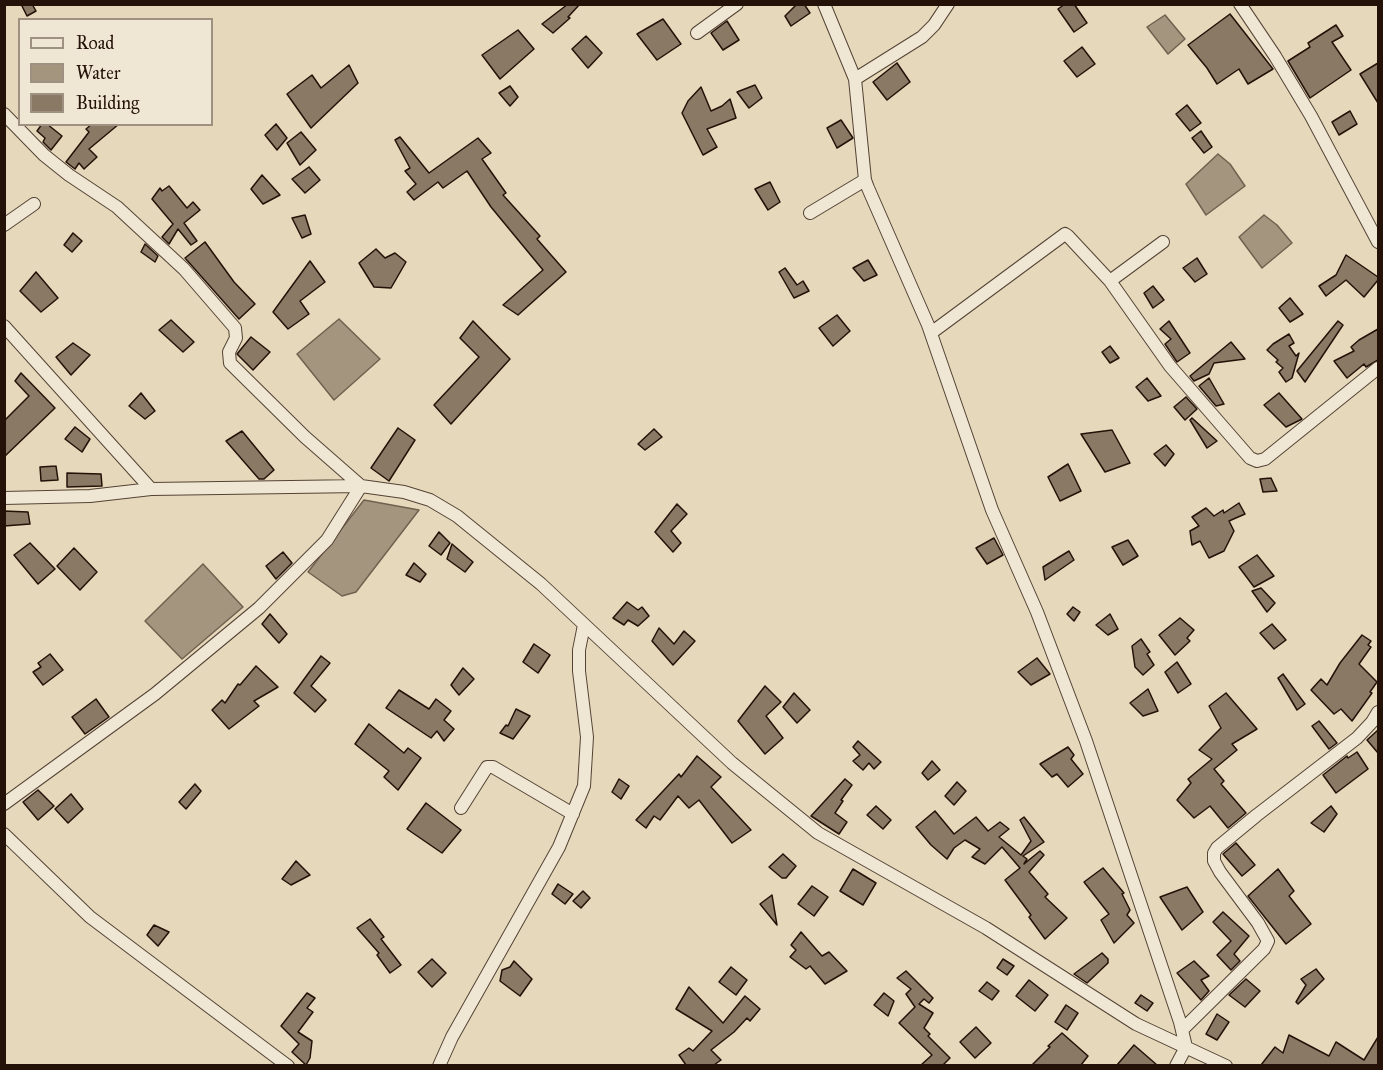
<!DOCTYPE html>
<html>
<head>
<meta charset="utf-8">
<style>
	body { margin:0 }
	#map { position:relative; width:1383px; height:1070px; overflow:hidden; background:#e6d9bb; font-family:"IM FELL Great Primer",serif }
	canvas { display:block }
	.frame { position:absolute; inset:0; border:6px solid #241108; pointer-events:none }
	.legend { position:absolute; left:18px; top:18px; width:195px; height:108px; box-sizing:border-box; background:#efe6d3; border:2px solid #9e9182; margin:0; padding:8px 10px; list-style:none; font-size:18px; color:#241108 }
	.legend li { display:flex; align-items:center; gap:12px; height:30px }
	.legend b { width:30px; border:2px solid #9e9182 }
</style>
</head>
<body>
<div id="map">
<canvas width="1383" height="1070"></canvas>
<div class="frame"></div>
<ul class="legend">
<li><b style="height:8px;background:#efe6d3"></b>Road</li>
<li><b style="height:16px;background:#a4957e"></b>Water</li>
<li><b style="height:16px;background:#897965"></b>Building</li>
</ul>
</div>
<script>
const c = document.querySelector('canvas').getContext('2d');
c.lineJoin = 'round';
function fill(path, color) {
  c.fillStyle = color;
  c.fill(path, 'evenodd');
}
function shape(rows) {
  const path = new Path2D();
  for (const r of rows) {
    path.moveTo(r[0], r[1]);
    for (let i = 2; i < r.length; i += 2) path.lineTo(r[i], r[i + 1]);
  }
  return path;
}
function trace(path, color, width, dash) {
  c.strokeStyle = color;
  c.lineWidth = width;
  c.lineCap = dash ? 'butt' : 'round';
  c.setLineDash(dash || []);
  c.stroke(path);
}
const water = shape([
	[1165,15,1185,39,1168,54,1147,27,1165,15],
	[1218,154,1230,164,1245,186,1206,215,1186,184,1218,154],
	[1264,215,1277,225,1292,243,1262,268,1239,237,1264,215],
	[339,319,380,359,334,400,297,354,339,319],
	[364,500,419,510,356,592,342,596,308,572,364,500],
	[203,564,243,607,182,659,145,621,203,564]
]);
fill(water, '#a4957e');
trace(water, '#71604f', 1.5);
const building = shape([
	[21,4,32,4,36,11,27,16,21,4],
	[568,4,580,4,568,17,570,18,553,33,542,24,568,4],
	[797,4,804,4,810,13,791,26,785,16,797,4],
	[1065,4,1074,4,1087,23,1074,32,1058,9,1065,4],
	[1230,14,1273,69,1248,84,1239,69,1217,84,1207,68,1188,45,1230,14],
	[663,19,681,44,657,60,637,34,663,19],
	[727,21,739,40,723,50,711,33,727,21],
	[1336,25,1343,36,1332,42,1351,70,1310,98,1288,61,1310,47,1308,43,1336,25],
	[518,30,534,49,500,79,482,55,518,30],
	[586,36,602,53,588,68,572,49,586,36],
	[1082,47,1095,64,1077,77,1064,61,1082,47],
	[897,63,910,82,887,100,873,82,897,63],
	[1378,63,1378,103,1360,74,1378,63],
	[349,65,358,83,311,128,287,94,312,75,321,88,349,65],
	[755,85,762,98,749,108,737,92,755,85],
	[510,86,518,97,510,106,499,93,510,86],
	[701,87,711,111,722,106,730,99,736,118,707,129,717,147,703,155,682,113,688,101,701,87],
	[1187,105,1201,123,1190,131,1176,114,1187,105],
	[1350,111,1357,124,1339,135,1332,122,1350,111],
	[841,120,853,138,837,148,827,128,841,120],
	[42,124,47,124,62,136,51,150,43,142,45,138,37,131,42,124],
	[92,124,119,124,89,149,97,157,84,169,79,163,75,169,66,162,89,132,86,129,92,124],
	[276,124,287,138,277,150,265,135,276,124],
	[1201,131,1212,147,1204,153,1192,138,1201,131],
	[301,132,316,150,300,165,287,143,301,132],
	[400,137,429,173,478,138,491,153,482,159,506,193,503,195,540,236,537,239,566,272,518,315,503,305,543,270,491,207,467,171,443,188,438,182,414,200,407,192,416,184,405,171,410,168,395,140,400,137],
	[309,167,320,180,305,193,292,179,309,167],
	[262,175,280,195,263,204,251,189,262,175],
	[770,182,780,202,768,210,755,189,770,182],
	[169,186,187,208,193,202,200,210,184,223,197,241,191,245,178,229,169,244,162,237,173,224,152,199,160,188,162,191,169,186],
	[305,215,311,234,302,238,292,218,305,215],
	[73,233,82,241,72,252,64,245,73,233],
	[205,242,234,282,255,304,239,319,185,258,205,242],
	[145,244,158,256,155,262,141,252,145,244],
	[376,249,385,258,395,253,406,262,391,288,374,287,359,263,376,249],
	[1346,255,1378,277,1378,280,1364,297,1346,280,1326,296,1319,286,1336,275,1346,255],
	[1197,258,1207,274,1195,282,1183,268,1197,258],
	[868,260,877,275,864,281,853,268,868,260],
	[310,261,325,282,300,301,309,314,288,329,273,312,310,261],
	[785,268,797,285,803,281,809,291,794,298,779,272,785,268],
	[36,272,58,298,41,312,20,291,36,272],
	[1153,286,1164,300,1153,308,1144,293,1153,286],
	[1290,298,1303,314,1290,322,1279,308,1290,298],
	[837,315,850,331,833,346,819,328,837,315],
	[171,320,194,342,183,352,159,330,171,320],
	[473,321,510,359,451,424,434,405,479,357,460,338,473,321],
	[1169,321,1190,353,1177,362,1165,344,1171,339,1160,329,1169,321],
	[1338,321,1343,325,1305,382,1297,371,1338,321],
	[1378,329,1378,360,1366,367,1364,364,1347,378,1334,361,1354,351,1351,347,1359,340,1378,329],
	[1289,334,1294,343,1289,346,1296,356,1299,353,1292,378,1286,382,1279,372,1283,368,1276,362,1278,360,1267,350,1273,344,1289,334],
	[251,337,270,352,253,370,237,354,251,337],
	[1231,342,1245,359,1214,363,1209,374,1194,381,1190,376,1231,342],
	[73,343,90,355,71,375,56,357,73,343],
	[1110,346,1119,358,1110,363,1102,352,1110,346],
	[21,373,55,408,4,457,4,421,29,396,15,381,21,373],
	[1147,378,1161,396,1148,401,1136,387,1147,378],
	[1209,378,1224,404,1216,406,1199,386,1209,378],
	[141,393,155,411,145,419,129,406,141,393],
	[1279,393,1302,419,1286,427,1264,405,1279,393],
	[1186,397,1197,409,1185,420,1174,407,1186,397],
	[1192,418,1217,441,1207,448,1190,420,1192,418],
	[75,427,90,439,82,452,65,439,75,427],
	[398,428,415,440,389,481,371,468,398,428],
	[654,429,662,437,645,450,638,444,654,429],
	[1112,430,1130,463,1105,472,1081,434,1112,430],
	[242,431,274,470,264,479,259,479,226,441,242,431],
	[1166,445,1174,454,1165,466,1154,454,1166,445],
	[1068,464,1081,491,1060,501,1048,477,1068,464],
	[56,466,58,480,41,481,40,467,56,466],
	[67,473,101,474,102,486,67,487,67,473],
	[1271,478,1277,491,1263,492,1260,479,1271,478],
	[1239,503,1245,514,1229,521,1234,531,1224,551,1209,558,1200,541,1192,545,1190,531,1199,526,1192,517,1206,508,1214,516,1223,510,1224,513,1239,503],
	[677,504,687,514,671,531,681,543,673,552,655,532,677,504],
	[4,511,28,512,30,524,4,526,4,511],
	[439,532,450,543,441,555,429,546,439,532],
	[994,538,1003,555,987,564,976,548,994,538],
	[1128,540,1138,556,1123,565,1112,547,1128,540],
	[30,543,55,569,38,584,14,555,30,543],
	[452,544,473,562,465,572,447,559,452,544],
	[74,548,97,572,80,590,57,566,74,548],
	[1069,551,1074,560,1045,580,1043,567,1069,551],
	[283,552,292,563,276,579,266,566,283,552],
	[1257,555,1274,576,1254,587,1239,567,1257,555],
	[414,563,426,574,420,582,406,575,414,563],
	[1261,588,1275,603,1267,612,1252,591,1261,588],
	[627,602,638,610,642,607,649,616,638,626,628,620,624,625,613,618,627,602],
	[1073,607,1080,612,1074,621,1067,614,1073,607],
	[270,614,287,634,279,643,262,624,270,614],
	[1110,614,1118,629,1108,635,1096,625,1110,614],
	[1180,618,1194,630,1187,638,1190,641,1175,655,1159,635,1180,618],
	[1272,624,1286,640,1274,649,1260,633,1272,624],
	[659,628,674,644,684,631,695,641,673,665,652,641,659,628],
	[1362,635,1371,641,1368,645,1371,647,1359,664,1377,682,1370,692,1372,693,1352,721,1341,709,1334,714,1311,690,1321,679,1327,685,1340,663,1362,635],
	[1141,639,1150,652,1147,654,1154,665,1143,675,1135,667,1132,646,1141,639],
	[534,644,550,655,538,673,523,662,534,644],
	[50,654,63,670,43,685,33,672,41,667,38,663,50,654],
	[321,656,330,663,311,686,326,700,315,712,294,693,321,656],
	[1037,658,1050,674,1031,685,1018,672,1037,658],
	[1177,662,1191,684,1178,693,1165,672,1177,662],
	[256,666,278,687,254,701,259,706,229,729,212,710,222,700,225,703,238,684,240,685,256,666],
	[463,668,474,679,459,695,451,685,463,668],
	[1283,674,1305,704,1297,710,1278,678,1283,674],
	[765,686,781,702,766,716,783,738,765,754,738,721,765,686],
	[1148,689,1158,711,1143,716,1130,703,1148,689],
	[399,690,429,709,436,699,451,711,444,720,454,729,444,741,437,731,431,738,386,708,399,690],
	[794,693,810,710,797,723,783,707,794,693],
	[1226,693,1257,729,1232,744,1237,750,1214,769,1224,781,1221,784,1246,813,1228,828,1210,806,1194,818,1177,800,1191,783,1188,779,1212,759,1199,750,1221,728,1209,706,1226,693],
	[96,699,109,717,85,734,72,717,96,699],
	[516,709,530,716,513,739,500,733,506,725,508,726,516,709],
	[1319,721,1337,743,1329,749,1312,726,1319,721],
	[369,724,404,753,408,748,421,758,398,790,384,777,389,771,355,744,369,724],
	[1378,730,1378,753,1367,740,1378,730],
	[858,741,881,762,874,769,869,763,863,770,853,761,860,755,853,747,858,741],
	[1068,747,1074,755,1071,759,1083,774,1068,787,1057,774,1052,777,1040,764,1068,747],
	[1357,752,1368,769,1336,793,1323,775,1347,756,1348,758,1357,752],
	[697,756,721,777,711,787,751,830,732,843,699,800,689,808,678,796,660,820,654,816,646,828,636,820,679,774,681,777,697,756],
	[932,761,940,770,928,780,922,773,932,761],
	[619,779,629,786,621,799,612,792,619,779],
	[845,779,852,785,841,800,843,801,835,813,847,822,839,834,811,816,845,779],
	[957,782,966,791,954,805,945,796,957,782],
	[195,784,201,791,186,809,179,802,195,784],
	[38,790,54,806,38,820,23,802,38,790],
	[71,794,83,809,68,823,55,809,71,794],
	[426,803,461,830,442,853,407,829,426,803],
	[876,806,891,820,883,829,867,815,876,806],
	[1331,806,1337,814,1324,832,1311,823,1331,806],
	[935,811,954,834,976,817,988,831,1000,822,1009,829,999,837,1021,855,1031,841,1020,820,1024,817,1044,842,1023,856,1027,859,1024,864,1040,851,1044,855,1029,872,1048,894,1045,897,1067,918,1045,939,1029,917,1031,915,1005,880,1020,868,1002,847,985,864,972,857,980,849,965,840,954,848,947,859,931,845,916,827,935,811],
	[1236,843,1255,865,1242,876,1223,854,1236,843],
	[783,854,796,866,786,878,782,878,769,867,783,854],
	[296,861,310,875,291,885,282,879,296,861],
	[1103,868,1124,893,1122,894,1130,910,1127,915,1134,923,1114,943,1101,920,1109,914,1084,882,1103,868],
	[853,869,876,883,863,905,840,891,853,869],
	[1278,869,1294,891,1289,896,1311,924,1286,944,1248,896,1278,869],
	[558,884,573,894,565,904,552,894,558,884],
	[812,886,828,897,814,916,798,904,812,886],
	[1187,887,1203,912,1182,930,1160,897,1187,887],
	[583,891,590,898,581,908,573,901,583,891],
	[772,895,777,925,760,904,772,895],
	[1223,912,1249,936,1234,954,1240,961,1231,970,1217,955,1231,941,1213,922,1223,912],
	[370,919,384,937,381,939,401,965,390,973,377,955,379,953,357,928,370,919],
	[154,925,169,932,158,946,147,935,154,925],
	[801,932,822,956,829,952,847,971,825,984,810,966,806,969,790,957,796,950,791,945,801,932],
	[1102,953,1108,959,1108,963,1087,983,1074,974,1102,953],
	[432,959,446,973,432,987,418,972,432,959],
	[1003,959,1014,966,1007,975,997,968,1003,959],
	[514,961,532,979,520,996,500,981,502,970,510,967,514,961],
	[1194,961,1209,976,1201,980,1209,991,1201,1000,1177,973,1194,961],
	[731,967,747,980,736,995,719,982,731,967],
	[1316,969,1324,979,1298,1004,1296,1002,1306,985,1301,979,1316,969],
	[906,971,933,998,929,1003,924,999,919,1004,933,1013,924,1028,930,1034,928,1036,950,1058,943,1065,921,1065,932,1055,899,1023,915,1007,906,994,911,989,897,978,906,971],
	[1246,979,1260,991,1245,1007,1229,995,1246,979],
	[1029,980,1048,995,1035,1011,1016,996,1029,980],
	[987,982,999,991,992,1000,979,991,987,982],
	[689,987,723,1023,745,996,760,1009,750,1021,747,1018,734,1032,711,1050,721,1060,714,1065,686,1065,679,1055,689,1048,693,1051,712,1031,676,1009,689,987],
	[307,993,315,998,307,1008,313,1012,298,1032,312,1041,310,1058,306,1065,292,1052,299,1044,281,1026,307,993],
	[884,993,894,1001,888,1016,874,1005,884,993],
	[1141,995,1153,1003,1147,1011,1135,1003,1141,995],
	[1066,1005,1078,1013,1067,1030,1055,1022,1066,1005],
	[1217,1014,1229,1022,1217,1040,1206,1034,1217,1014],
	[976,1027,991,1043,975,1058,960,1042,976,1027],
	[1062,1033,1088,1056,1081,1065,1032,1065,1050,1047,1048,1046,1062,1033],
	[1289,1035,1329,1056,1336,1042,1364,1060,1378,1037,1378,1065,1261,1065,1275,1047,1283,1053,1289,1035],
	[1134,1045,1157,1065,1117,1065,1134,1045]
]);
fill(building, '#897965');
trace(building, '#241108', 1.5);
const minor = shape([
	[824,4,855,79,865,180,868,188,928,325,992,510,1037,612,1086,741,1180,1022,1186,1047,1176,1066],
	[1240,4,1275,56,1311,116,1378,242],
	[697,33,737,4],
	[855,79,922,37,934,25,948,4],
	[4,114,44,155,69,175,117,207,184,269,235,328,236,338,229,352,230,363,305,437,361,486,327,540,259,608,155,694,4,804],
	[810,213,865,180],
	[4,225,34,204],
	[1163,242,1110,281,1170,366,1250,458,1257,461,1265,459,1378,368],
	[4,326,151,489],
	[931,333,1065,234,1068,236,1110,281],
	[4,498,90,496,151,489,361,486,404,492,430,500,457,516,541,584,732,763,818,833,986,928,1136,1024,1226,1066],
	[461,808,487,767,493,767,573,814],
	[4,834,90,917,288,1066],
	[1182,1030,1264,949,1268,941,1258,923,1220,872,1214,861,1214,853,1217,848,1257,815,1357,738,1372,722,1378,712],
	[439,1066,452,1037,559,847,584,786,587,737,579,671,579,650,584,625]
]);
trace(minor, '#544335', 14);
trace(minor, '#efe6d3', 12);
</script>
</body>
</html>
